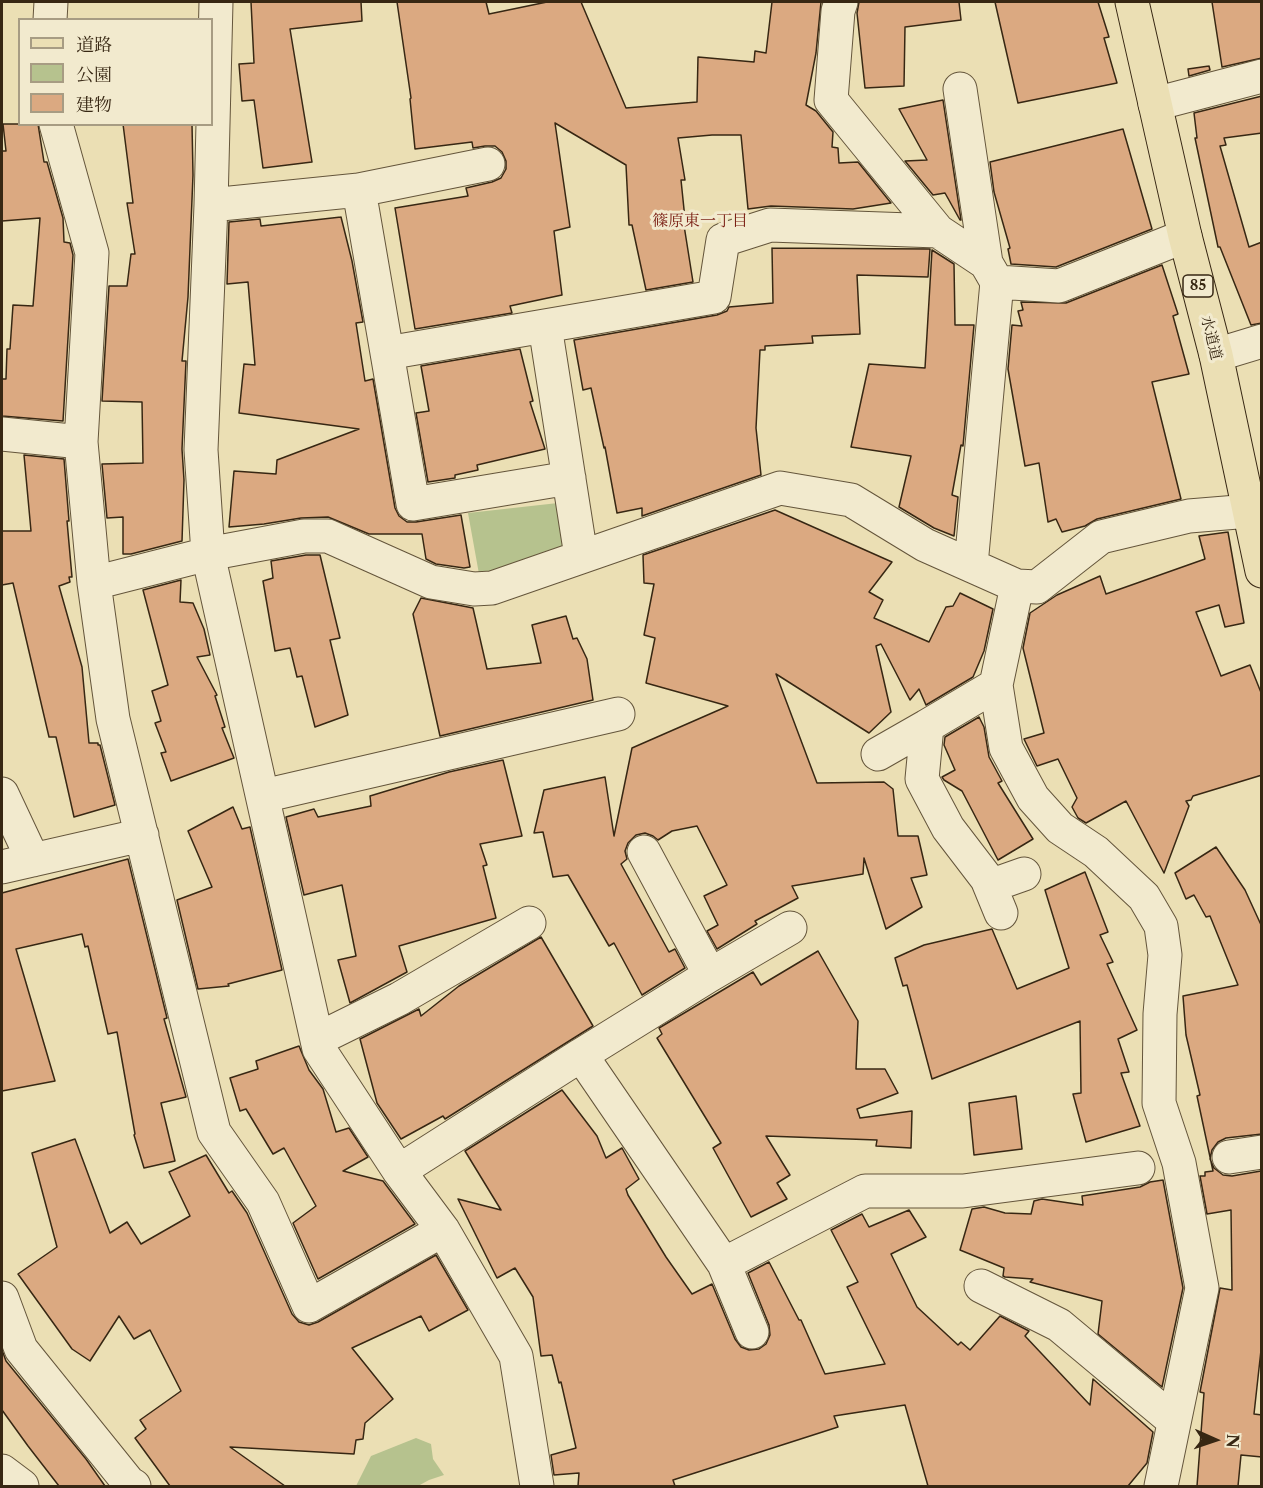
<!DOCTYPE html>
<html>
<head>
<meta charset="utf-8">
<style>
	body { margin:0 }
	#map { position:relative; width:1263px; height:1488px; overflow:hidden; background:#ebdfb4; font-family:"Libre Caslon Text","Noto Serif JP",serif }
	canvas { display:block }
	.frame { position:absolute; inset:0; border:3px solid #372713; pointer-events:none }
	.legend { position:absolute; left:18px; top:18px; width:195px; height:108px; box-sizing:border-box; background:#f2eace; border:2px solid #a79c83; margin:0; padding:8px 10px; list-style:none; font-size:18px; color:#372713 }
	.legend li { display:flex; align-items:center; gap:12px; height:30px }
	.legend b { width:30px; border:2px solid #a79c83 }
	.north { position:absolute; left:1185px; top:1410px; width:60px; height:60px; -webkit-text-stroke:4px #f2eace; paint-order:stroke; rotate:93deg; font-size:16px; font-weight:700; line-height:24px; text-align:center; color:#372713 }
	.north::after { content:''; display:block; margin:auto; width:21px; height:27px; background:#372713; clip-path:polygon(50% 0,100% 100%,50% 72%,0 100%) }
</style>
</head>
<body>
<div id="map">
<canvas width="1263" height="1488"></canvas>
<div class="frame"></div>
<ul class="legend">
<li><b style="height:8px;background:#ebdfb4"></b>道路</li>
<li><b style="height:16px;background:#b6c28e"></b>公園</li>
<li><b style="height:16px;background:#dba981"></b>建物</li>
</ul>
<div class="north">N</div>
</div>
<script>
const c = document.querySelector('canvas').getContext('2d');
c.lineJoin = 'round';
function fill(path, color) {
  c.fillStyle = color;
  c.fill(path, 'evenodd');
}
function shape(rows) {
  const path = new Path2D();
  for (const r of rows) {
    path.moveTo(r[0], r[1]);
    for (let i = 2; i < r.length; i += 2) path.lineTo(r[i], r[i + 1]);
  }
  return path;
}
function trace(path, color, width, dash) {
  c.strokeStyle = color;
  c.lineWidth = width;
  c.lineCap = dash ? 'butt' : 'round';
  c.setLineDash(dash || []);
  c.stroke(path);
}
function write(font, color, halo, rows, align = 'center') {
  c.font = font + ' "Libre Caslon Text","Noto Serif JP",serif';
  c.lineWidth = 6;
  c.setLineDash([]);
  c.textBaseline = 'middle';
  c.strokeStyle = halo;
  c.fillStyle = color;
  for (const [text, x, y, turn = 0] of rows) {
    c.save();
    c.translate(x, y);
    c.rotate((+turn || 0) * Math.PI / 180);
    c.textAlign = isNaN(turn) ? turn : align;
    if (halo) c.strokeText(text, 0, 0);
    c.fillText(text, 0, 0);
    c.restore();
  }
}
fill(shape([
	[558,503,566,551,479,574,468,513],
	[416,1438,431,1444,433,1459,444,1475,429,1480,418,1486,356,1486,371,1456]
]), '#b6c28e');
const building = shape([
	[251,2,361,2,362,21,290,29,312,162,263,168,254,100,242,101,239,64,254,63,251,2],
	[397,2,486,2,489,14,547,2,581,2,626,108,697,102,698,57,754,62,755,51,766,53,772,2,821,2,816,53,806,105,816,111,833,132,832,147,838,148,839,163,858,162,891,203,853,209,771,206,748,209,741,135,712,135,678,138,685,180,681,180,685,219,683,219,693,282,646,290,632,225,629,225,626,165,555,123,570,227,554,231,562,295,510,306,512,313,415,329,395,208,468,196,466,188,492,182,501,178,506,169,506,161,502,152,495,146,485,146,473,148,472,142,415,149,410,99,411,98,397,2],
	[859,2,959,2,961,20,905,27,904,86,865,88,857,13,859,2],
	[995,2,1098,2,1109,37,1104,38,1117,83,1018,103,995,2],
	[1212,2,1262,2,1262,58,1222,67,1212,2],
	[1209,66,1210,70,1189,76,1188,69,1209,66],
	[1262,96,1262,133,1224,138,1226,145,1220,146,1249,247,1262,242,1262,323,1251,325,1220,247,1218,247,1195,138,1197,138,1194,113,1262,96],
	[943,100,961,220,960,220,945,193,933,195,905,161,927,160,899,109,943,100],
	[3,124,38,124,44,162,47,162,63,218,64,242,70,243,73,255,63,421,2,416,2,379,6,379,7,349,10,349,13,305,33,306,40,218,2,221,2,151,6,151,3,124],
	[123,124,192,124,193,175,188,297,182,361,186,361,182,449,184,480,182,541,131,554,123,554,123,517,107,518,102,464,143,463,142,402,102,401,109,286,127,286,131,254,135,254,127,203,133,203,123,124],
	[1123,129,1152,229,1056,267,1011,264,1008,249,1010,248,994,192,990,162,1123,129],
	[341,217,352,261,363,322,356,323,365,381,373,379,395,508,399,516,407,522,416,522,461,515,470,567,464,568,436,564,426,559,422,534,369,534,328,517,301,518,264,524,229,527,234,471,276,474,277,460,359,429,239,413,244,364,255,365,248,282,227,284,229,222,260,219,261,226,341,217],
	[772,248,930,249,928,277,857,275,860,334,812,336,813,343,765,346,765,350,760,350,756,428,761,475,642,516,642,508,617,513,605,447,604,448,591,388,583,390,574,340,717,315,727,311,729,307,773,303,772,248],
	[932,250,954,264,955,325,974,325,963,446,961,445,952,495,958,497,954,536,934,528,899,507,911,456,851,447,869,364,925,368,932,250],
	[1162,265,1178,314,1173,316,1189,374,1152,382,1181,499,1097,519,1085,526,1062,532,1056,519,1048,522,1039,463,1025,466,1008,369,1012,325,1022,326,1018,311,1023,310,1021,302,1066,303,1162,265],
	[520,349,533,401,530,402,545,449,477,465,478,470,455,475,455,478,428,482,416,413,429,411,421,366,520,349],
	[24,455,64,459,69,521,67,521,72,577,69,577,70,582,59,586,82,667,89,743,98,743,98,745,100,745,115,805,74,817,56,737,49,737,13,583,2,585,2,531,31,531,24,455],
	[775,510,892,562,869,592,883,600,874,618,929,642,946,607,953,606,960,593,993,609,984,651,973,677,926,705,919,689,910,700,881,644,876,646,891,712,869,733,776,674,817,783,884,782,893,789,898,836,918,836,927,875,911,878,922,907,886,929,864,858,863,874,792,886,798,898,755,921,757,924,717,949,707,931,718,925,704,896,727,885,697,826,672,831,658,840,653,836,645,833,636,835,628,843,625,851,627,859,621,864,669,952,675,949,685,968,642,995,614,943,609,946,568,875,553,877,543,832,534,833,544,790,605,777,614,836,632,748,728,706,646,683,655,638,644,635,654,584,644,583,643,555,775,510],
	[1228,532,1244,623,1225,627,1219,605,1196,612,1221,676,1250,665,1262,695,1262,775,1193,796,1191,800,1186,801,1189,806,1164,873,1126,801,1086,823,1078,818,1072,807,1077,798,1058,759,1037,766,1024,739,1044,733,1023,648,1030,613,1057,595,1100,576,1106,594,1205,559,1199,536,1228,532],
	[306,555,320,555,340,638,330,640,348,715,315,727,302,676,297,677,290,648,275,651,263,581,273,578,271,561,306,555],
	[181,580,180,602,193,603,204,629,210,655,197,657,217,695,215,696,225,727,222,728,234,758,171,781,161,753,166,752,155,723,161,721,152,691,168,685,143,590,181,580],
	[421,598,473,608,487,669,541,663,532,625,566,616,573,639,577,638,587,659,593,700,440,736,413,614,421,598],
	[979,717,984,727,989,757,1002,781,998,783,1033,839,998,860,962,791,944,780,942,777,955,770,944,745,945,737,979,717],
	[503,760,522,836,480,844,487,865,483,866,496,918,399,946,407,972,350,1003,338,960,356,956,342,885,304,895,286,817,314,809,318,817,371,806,370,796,449,772,503,760],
	[233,807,242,829,250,827,282,970,228,984,229,986,198,989,177,900,212,887,188,831,233,807],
	[1216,847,1245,890,1262,927,1262,1134,1226,1138,1218,1142,1212,1150,1210,1159,1214,1168,1223,1175,1232,1176,1261,1171,1262,1177,1262,1341,1254,1414,1262,1415,1262,1457,1241,1455,1238,1486,1197,1486,1204,1393,1200,1392,1220,1288,1232,1290,1231,1210,1207,1214,1200,1176,1205,1176,1205,1172,1213,1171,1197,1096,1200,1095,1186,1035,1183,996,1238,985,1210,916,1206,917,1194,895,1186,899,1175,873,1216,847],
	[128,859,167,1018,164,1019,186,1097,161,1103,175,1161,144,1168,134,1135,135,1134,117,1032,108,1034,88,946,85,947,82,934,16,949,55,1081,2,1091,2,893,128,859],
	[1085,872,1108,932,1100,935,1113,962,1107,964,1137,1030,1118,1039,1129,1072,1121,1073,1140,1126,1086,1142,1073,1094,1081,1093,1080,1021,932,1079,907,985,903,986,895,958,924,945,992,929,1017,989,1069,968,1045,890,1085,872],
	[541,937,593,1026,445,1119,443,1116,401,1139,377,1103,360,1039,419,1009,421,1016,459,986,541,937],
	[818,951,858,1021,856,1069,885,1069,898,1093,857,1109,860,1118,912,1111,911,1148,876,1146,877,1140,766,1136,790,1175,777,1183,787,1199,751,1217,713,1148,721,1143,657,1038,662,1034,659,1028,753,972,761,985,818,951],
	[299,1046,309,1070,323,1089,336,1132,349,1128,368,1157,343,1171,383,1181,415,1224,318,1279,293,1223,316,1206,284,1148,273,1154,246,1109,240,1111,230,1078,258,1069,256,1061,299,1046],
	[562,1090,597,1136,606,1158,622,1148,639,1179,626,1189,628,1195,666,1257,692,1294,712,1284,735,1339,741,1347,749,1350,759,1349,766,1344,770,1335,769,1325,748,1273,769,1262,799,1320,801,1320,825,1374,885,1364,847,1287,858,1282,831,1230,862,1214,869,1227,909,1210,926,1237,891,1254,917,1307,958,1345,961,1342,970,1350,1000,1316,1029,1331,1025,1336,1090,1405,1093,1379,1153,1432,1147,1463,1128,1486,928,1486,905,1405,834,1416,838,1427,673,1480,675,1486,578,1486,579,1473,554,1475,551,1455,576,1448,561,1382,559,1383,552,1355,541,1356,533,1297,515,1268,497,1278,458,1199,501,1210,465,1151,562,1090],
	[1016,1096,1022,1149,974,1155,969,1103,1016,1096],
	[75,1139,110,1233,127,1222,141,1244,190,1216,169,1172,206,1155,229,1193,232,1191,247,1213,292,1314,299,1322,309,1325,318,1322,436,1255,468,1310,429,1331,421,1316,352,1348,393,1399,365,1423,363,1439,356,1440,354,1454,230,1447,285,1486,170,1486,135,1438,146,1429,140,1420,181,1391,150,1330,134,1339,119,1316,90,1361,72,1349,18,1274,57,1247,32,1153,75,1139],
	[1163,1180,1183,1288,1162,1387,1098,1334,1102,1301,1030,1282,1033,1279,1005,1277,1003,1276,1004,1268,960,1250,972,1209,984,1207,1005,1213,1031,1214,1034,1201,1042,1199,1083,1205,1082,1196,1140,1187,1150,1182,1163,1180],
	[2,1350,6,1361,86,1459,105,1486,59,1486,28,1446,2,1410,2,1350]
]);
fill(building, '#dba981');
trace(building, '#372713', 1.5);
const minor = shape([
	[216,2,211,205,201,450,208,554,319,1049,399,1171,443,1230,516,1356,537,1486],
	[841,2,838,11,831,100,938,231,986,263,997,282,1059,286,1185,236],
	[50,20,51,2],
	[960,89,986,263],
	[1155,104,1262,76],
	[56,124,92,253,81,442,94,583,113,719,214,1132,263,1202,309,1306,443,1230],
	[359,190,413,504,569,478],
	[211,205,359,190,488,164],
	[545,326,581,556],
	[387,353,714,297,723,240,770,225,938,231],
	[1216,355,1262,341],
	[2,434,81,442],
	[971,565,997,282],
	[94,583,208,554,304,536,328,536,431,582,474,589,492,588,780,488,851,500,925,545,1017,586,1037,587,1101,537,1189,516,1262,510],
	[1017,586,996,685,1006,748,1033,798,1060,828,1096,852,1144,897,1161,926,1165,955,1160,1014,1159,1103,1179,1163,1202,1288,1161,1486],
	[996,685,927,726,922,779,948,828,987,879,1001,913],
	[878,754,927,726],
	[2,794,33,860],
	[263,796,618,714],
	[644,852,710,975],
	[2,867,142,835],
	[990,886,1024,874],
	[790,928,710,975,581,1055,724,1264,865,1191,963,1191,1138,1168],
	[318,1039,399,999,529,923],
	[1229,1157,1262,1152],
	[399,1171,581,1055],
	[724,1264,752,1332],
	[981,1286,1059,1325,1174,1421],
	[2,1298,21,1349,129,1483,134,1486],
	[2,1471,22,1486]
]);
const major = shape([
	[1132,2,1185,236,1216,355,1262,571]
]);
trace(minor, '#64553b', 35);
trace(major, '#372713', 35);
trace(minor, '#f2eace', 33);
trace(major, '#ebdfb4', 33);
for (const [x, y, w] of [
	[1198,286,30]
]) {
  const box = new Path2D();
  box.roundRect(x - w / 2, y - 11, w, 22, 4.5);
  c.fillStyle = '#f2eace';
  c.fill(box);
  trace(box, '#372713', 1.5);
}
write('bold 14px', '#372713', null, [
	["85",1198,286]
]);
write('15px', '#372713', '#f2eace', [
	["水道道",1211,338,76]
]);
write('16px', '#7a1f14', '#f2eace', [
	["篠原東一丁目",700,221]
]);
</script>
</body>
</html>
